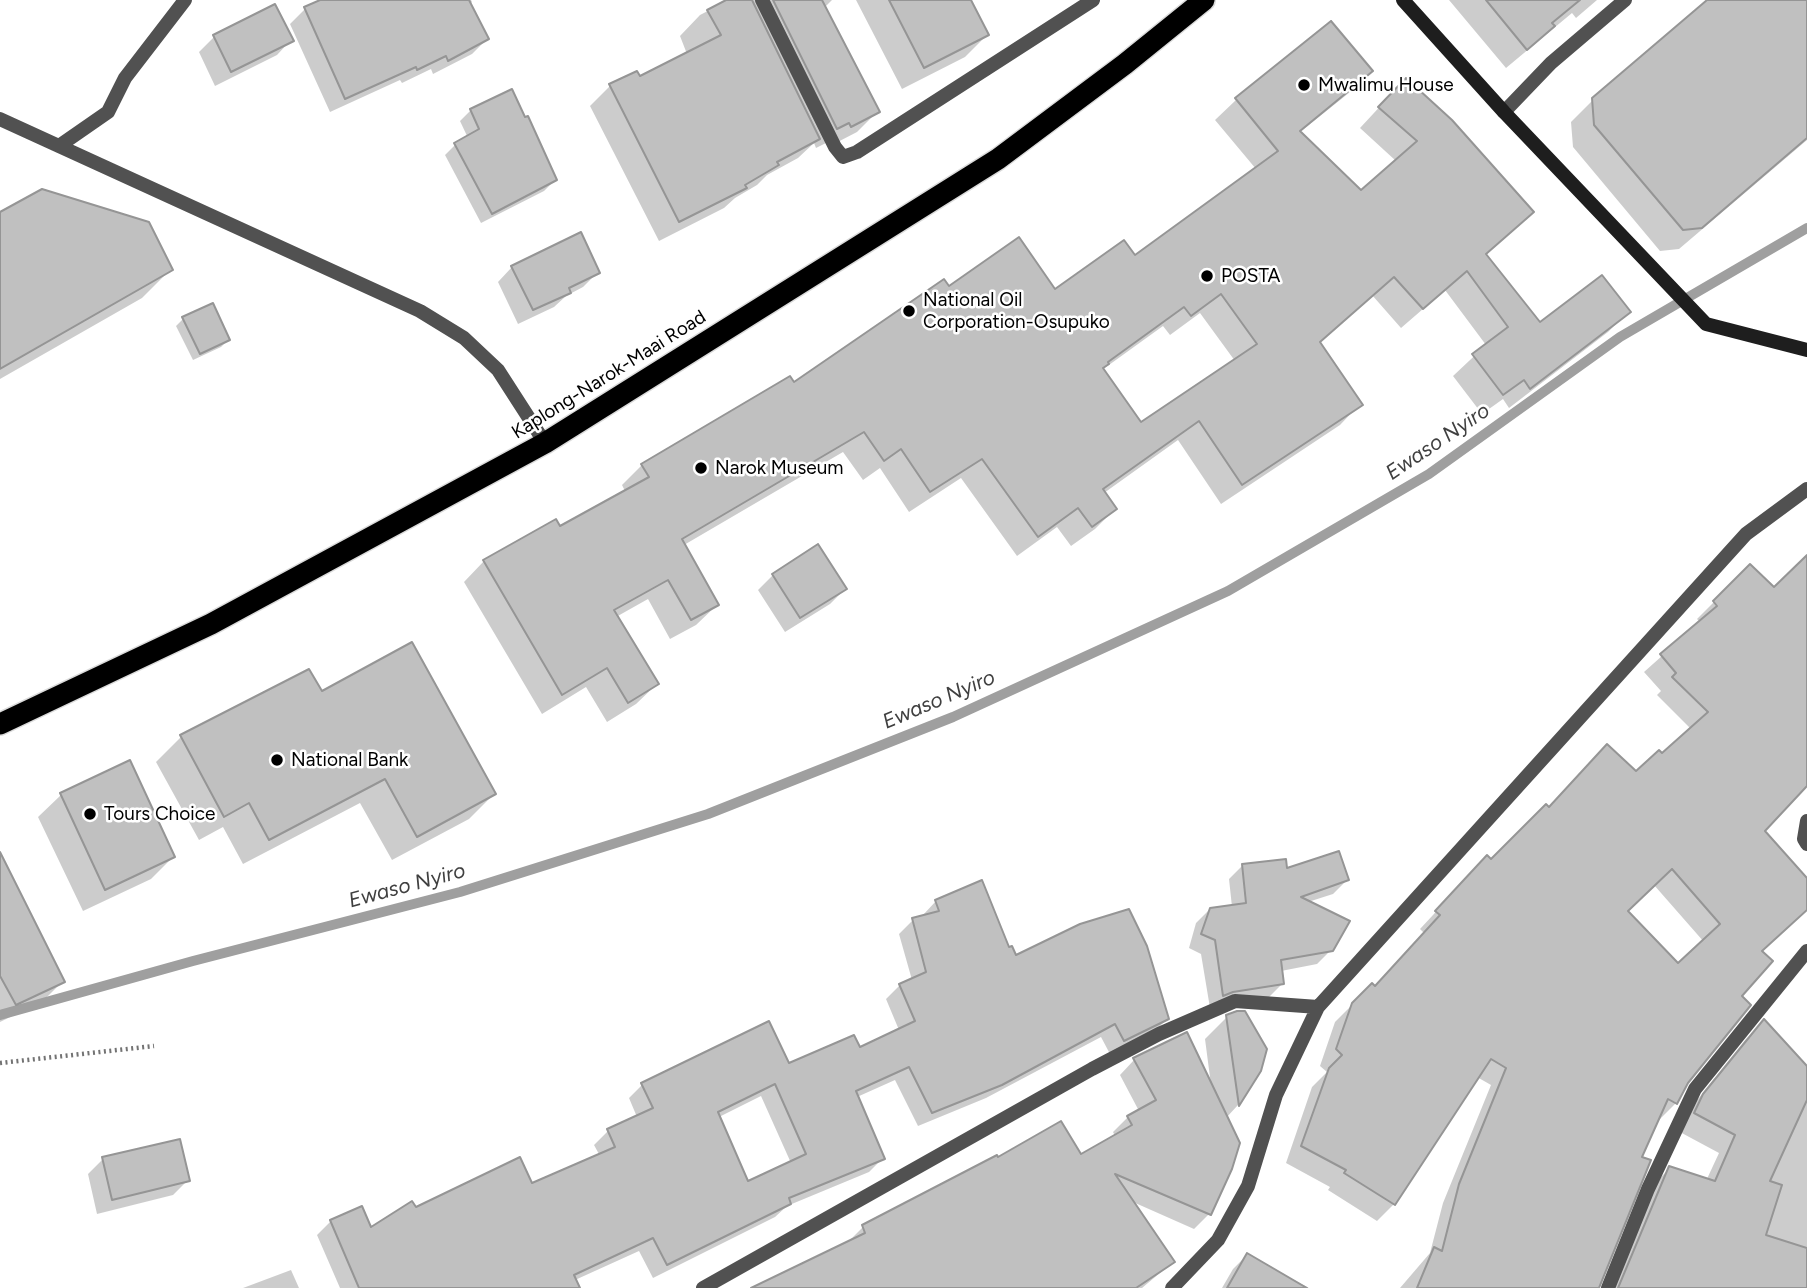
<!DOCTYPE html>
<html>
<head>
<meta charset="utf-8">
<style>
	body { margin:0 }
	canvas { display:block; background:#fff }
</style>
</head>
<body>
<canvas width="1807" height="1288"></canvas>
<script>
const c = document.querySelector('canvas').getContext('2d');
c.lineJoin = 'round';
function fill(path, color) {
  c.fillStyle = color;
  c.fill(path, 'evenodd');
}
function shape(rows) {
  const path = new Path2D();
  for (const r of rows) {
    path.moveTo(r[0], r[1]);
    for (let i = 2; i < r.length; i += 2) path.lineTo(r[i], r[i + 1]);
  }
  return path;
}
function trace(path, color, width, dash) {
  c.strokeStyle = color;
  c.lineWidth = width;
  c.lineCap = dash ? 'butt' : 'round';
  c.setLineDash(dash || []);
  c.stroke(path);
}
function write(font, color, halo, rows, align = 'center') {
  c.font = font + ' Figtree,sans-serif';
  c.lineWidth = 5;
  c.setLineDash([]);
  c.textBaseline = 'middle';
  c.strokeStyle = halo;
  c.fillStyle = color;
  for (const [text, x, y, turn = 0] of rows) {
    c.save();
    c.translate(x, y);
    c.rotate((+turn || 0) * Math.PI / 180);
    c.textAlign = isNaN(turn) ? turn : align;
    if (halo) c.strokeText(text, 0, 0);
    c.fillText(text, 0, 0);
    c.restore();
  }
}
fill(shape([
	[324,0,471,0,472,2,469,5,487,39,472,54,433,74,431,69,402,83,400,80,330,112,290,24,305,9],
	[729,0,832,0,824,8,877,112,857,132,830,146,828,142,816,148,814,143,798,158,767,175,757,185,735,198,724,208,659,241,590,106,610,86,639,79,687,54,680,36,700,15],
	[856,0,969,0,987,35,965,57,902,89],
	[1449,0,1597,0,1576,18,1572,13,1506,68],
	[1711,0,1807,0,1807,140,1679,249,1660,251,1573,147,1571,122,1594,99],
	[274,7,291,40,277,55,215,86,199,52,214,37],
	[1330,23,1370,71,1350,92,1299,133,1361,192,1396,161,1360,128,1386,100,1531,212,1485,256,1540,325,1628,312,1608,332,1509,408,1503,399,1482,414,1453,376,1486,345,1445,290,1401,328,1372,295,1319,343,1360,404,1340,425,1221,504,1178,440,1104,493,1115,509,1095,529,1071,546,1057,527,1017,556,961,478,909,512,880,468,863,480,843,452,684,545,717,605,696,625,670,639,648,599,616,617,657,684,636,704,607,722,586,687,542,714,464,582,484,561,556,521,560,528,625,491,622,485,642,465,793,385,948,288,1055,291,1135,258,1256,169,1215,120,1236,100],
	[1200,313,1235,361,1141,424,1102,370,1163,326,1170,335],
	[471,110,555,180,544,191,481,223,445,155,456,144,468,138,460,121],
	[0,213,171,269,142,298,0,379],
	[512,267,598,272,583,287,566,296,554,307,518,324,498,282],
	[183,319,228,340,221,347,193,360,176,326],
	[1807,558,1807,783,1761,829,1807,880,1807,910,1743,967,1772,959,1740,996,1686,1082,1676,1103,1659,1120,1657,1119,1640,1158,1598,1288,1400,1288,1430,1253,1443,1203,1491,1085,1477,1077,1394,1204,1377,1221,1328,1190,1330,1187,1286,1163,1312,1087,1327,1072,1320,1066,1335,1022,1372,985,1374,988,1424,933,1420,929,1471,874,1491,861,1549,809,1637,774,1662,755,1691,729,1657,695,1661,691,1644,672,1700,622,1697,619,1750,566,1773,589],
	[1654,885,1704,942,1678,966,1626,911],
	[773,575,845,589,830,604,785,632,758,590],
	[309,671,321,693,494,794,469,819,392,860,360,803,243,864,223,827,199,840,156,762,181,737],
	[129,763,173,857,151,879,83,911,38,817,61,795],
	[0,856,63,981,43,1001,0,1022],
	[1243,865,1347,880,1333,894,1308,902,1331,950,1317,964,1281,971,1283,983,1269,997,1210,1008,1201,954,1189,948,1196,923,1210,909,1232,907,1229,879],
	[936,901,1009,950,1016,957,1167,1019,1153,1033,1110,1054,1101,1037,986,1098,918,1126,895,1080,857,1097,883,1158,869,1172,787,1206,775,1217,653,1278,639,1251,575,1280,578,1288,340,1288,317,1235,331,1221,370,1230,415,1209,532,1186,600,1156,594,1145,608,1131,637,1117,629,1098,642,1085,788,1065,859,1049,899,1030,886,999,900,985,912,980,899,934,913,920,923,917,923,915],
	[761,1096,791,1163,747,1184,719,1117],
	[1227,1017,1259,1070,1238,1105,1226,1118,1230,1168,1209,1214,1194,1229,1133,1202,1173,1262,1142,1288,764,1288,848,1242,863,1227,996,1157,1080,1156,1115,1136,1113,1132,1128,1117,1139,1111,1120,1075,1134,1060,1211,1085,1205,1039],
	[1764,1022,1807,1069,1807,1288,1609,1288,1652,1186,1670,1168,1706,1181,1719,1153,1678,1131,1686,1114,1746,1039],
	[103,1159,188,1180,173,1195,97,1214,88,1174],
	[1247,1255,1309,1288,1222,1288,1233,1269],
	[291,1270,299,1288,243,1288]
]), '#0003');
trace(shape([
	[0,1015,193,961,460,892,708,814,953,717,1228,591,1429,474,1620,337,1807,228]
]), '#9f9f9f', 10);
const building = shape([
	[320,0,469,0,489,39,448,61,446,56,417,70,416,67,345,99,304,7,320,0],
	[726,0,752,0,820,139,777,162,779,165,745,185,747,188,679,222,609,84,637,71,640,76,721,35,707,10,726,0],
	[773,0,822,0,880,112,851,127,849,123,837,129,773,0],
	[889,0,971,0,989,35,924,68,889,0],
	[1486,0,1580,0,1552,23,1555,26,1527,50,1486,0],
	[1707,0,1807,0,1807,138,1702,228,1683,230,1594,125,1592,98,1707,0],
	[275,4,294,41,231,72,213,35,275,4],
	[1331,21,1373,71,1300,131,1361,190,1417,141,1378,107,1406,78,1452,120,1534,212,1486,254,1540,322,1602,275,1631,312,1530,389,1524,380,1503,395,1472,354,1508,327,1467,271,1423,309,1394,277,1320,342,1363,405,1242,485,1199,421,1103,489,1117,509,1092,527,1078,508,1038,537,982,459,930,492,901,449,884,461,864,432,682,539,719,605,691,620,668,580,614,610,659,684,628,703,607,668,562,695,483,560,556,519,560,526,649,477,641,464,790,376,794,382,944,279,949,286,1019,237,1055,289,1124,240,1135,255,1278,151,1235,98,1331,21],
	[1221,294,1257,344,1141,422,1103,368,1109,364,1108,362,1184,307,1191,316,1221,294],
	[512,89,525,117,528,116,557,180,492,214,454,143,479,129,470,109,512,89],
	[42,189,149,222,173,270,0,369,0,212,42,189],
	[581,232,600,273,569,288,571,293,533,310,511,266,581,232],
	[213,303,230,340,200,354,182,317,213,303],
	[818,544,847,589,800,618,772,574,818,544],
	[1807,555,1807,786,1765,831,1807,878,1807,910,1762,951,1773,961,1742,996,1751,1005,1688,1083,1677,1104,1668,1099,1642,1157,1651,1160,1599,1288,1417,1288,1434,1247,1442,1251,1459,1184,1506,1068,1491,1059,1395,1205,1344,1173,1346,1170,1301,1146,1329,1068,1342,1055,1336,1049,1352,1003,1372,983,1375,986,1440,915,1435,911,1487,855,1491,859,1546,804,1549,807,1607,744,1636,771,1659,750,1662,753,1708,712,1672,677,1676,673,1660,654,1717,606,1713,601,1750,564,1774,587,1807,555],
	[1672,869,1720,924,1678,963,1628,911,1672,869],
	[412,642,496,794,417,837,385,779,269,840,249,803,224,817,180,735,309,669,322,691,412,642],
	[130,760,175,857,105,890,60,793,130,760],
	[1339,851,1349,880,1301,897,1350,921,1333,951,1281,960,1284,984,1233,992,1223,996,1215,940,1201,934,1210,908,1246,903,1242,864,1286,859,1287,868,1339,851],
	[0,852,65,982,16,1005,0,976,0,852],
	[982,880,1009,947,1012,946,1016,955,1080,924,1129,909,1147,946,1169,1019,1124,1041,1115,1024,1002,1085,932,1113,909,1067,856,1091,885,1159,789,1198,791,1204,667,1265,653,1238,574,1275,580,1288,359,1288,330,1220,362,1206,371,1227,412,1201,416,1207,520,1157,532,1183,615,1147,607,1129,653,1108,641,1083,769,1021,789,1063,854,1035,860,1047,915,1021,899,984,926,972,912,918,939,911,935,900,982,880],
	[775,1084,806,1154,748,1181,718,1112,775,1084],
	[1237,1011,1245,1011,1267,1049,1261,1071,1239,1106,1226,1015,1237,1011],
	[1764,1019,1807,1066,1807,1100,1770,1181,1782,1185,1766,1235,1807,1248,1807,1288,1618,1288,1669,1166,1715,1181,1735,1135,1694,1113,1703,1094,1764,1019],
	[1187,1032,1240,1143,1232,1169,1211,1215,1115,1174,1175,1262,1136,1288,751,1288,865,1233,862,1225,997,1155,998,1157,1061,1121,1081,1154,1132,1125,1127,1116,1156,1100,1133,1058,1187,1032],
	[180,1139,190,1181,112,1200,102,1157,180,1139],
	[1247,1253,1307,1288,1227,1288,1247,1253]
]);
fill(building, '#c0c0c0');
trace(building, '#959595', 2);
const highway = shape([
	[0,724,211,624,545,443,998,159,1125,64,1204,0]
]);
trace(highway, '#dbdbdb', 24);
trace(shape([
	[0,1063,154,1046]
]), '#737373', 4.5, [2, 3.5]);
trace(shape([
	[762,0,835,147,843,157,857,152,1093,0],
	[1504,112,1551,63,1625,0],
	[0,119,420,311,464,338,498,370,545,443],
	[59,146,108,112,125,78,185,0],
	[1807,821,1804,839,1807,844],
	[703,1288,1092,1069,1159,1034,1235,1001,1318,1007],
	[1172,1288,1218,1240,1248,1186,1276,1095,1318,1007,1746,534,1807,489],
	[1608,1288,1648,1189,1695,1089,1807,951]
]), '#515151', 14);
trace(shape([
	[1403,0,1504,112,1706,324,1807,350]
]), '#1e1e1e', 14);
trace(highway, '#000', 21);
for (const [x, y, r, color] of [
	[1304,85,7,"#000"],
	[1207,276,7,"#000"],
	[909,311,7,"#000"],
	[701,468,7,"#000"],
	[277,760,7,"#000"],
	[90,814,7,"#000"]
]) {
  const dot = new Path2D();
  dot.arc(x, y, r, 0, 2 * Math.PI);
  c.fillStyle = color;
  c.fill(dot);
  trace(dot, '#fff', 2.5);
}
write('19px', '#000', '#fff', [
	["Mwalimu House",1318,85],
	["POSTA",1221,276],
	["National Oil",923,300],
	["Corporation-Osupuko",923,322],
	["Narok Museum",715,468],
	["National Bank",291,760],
	["Tours Choice",104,814]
], 'left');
write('19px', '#000', '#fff', [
	["Kaplong-Narok-Maai Road",609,375,-32]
]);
write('italic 21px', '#404040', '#fff', [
	["Ewaso Nyiro",1438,442,-34],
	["Ewaso Nyiro",939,700,-23],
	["Ewaso Nyiro",407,886,-15]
]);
</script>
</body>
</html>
